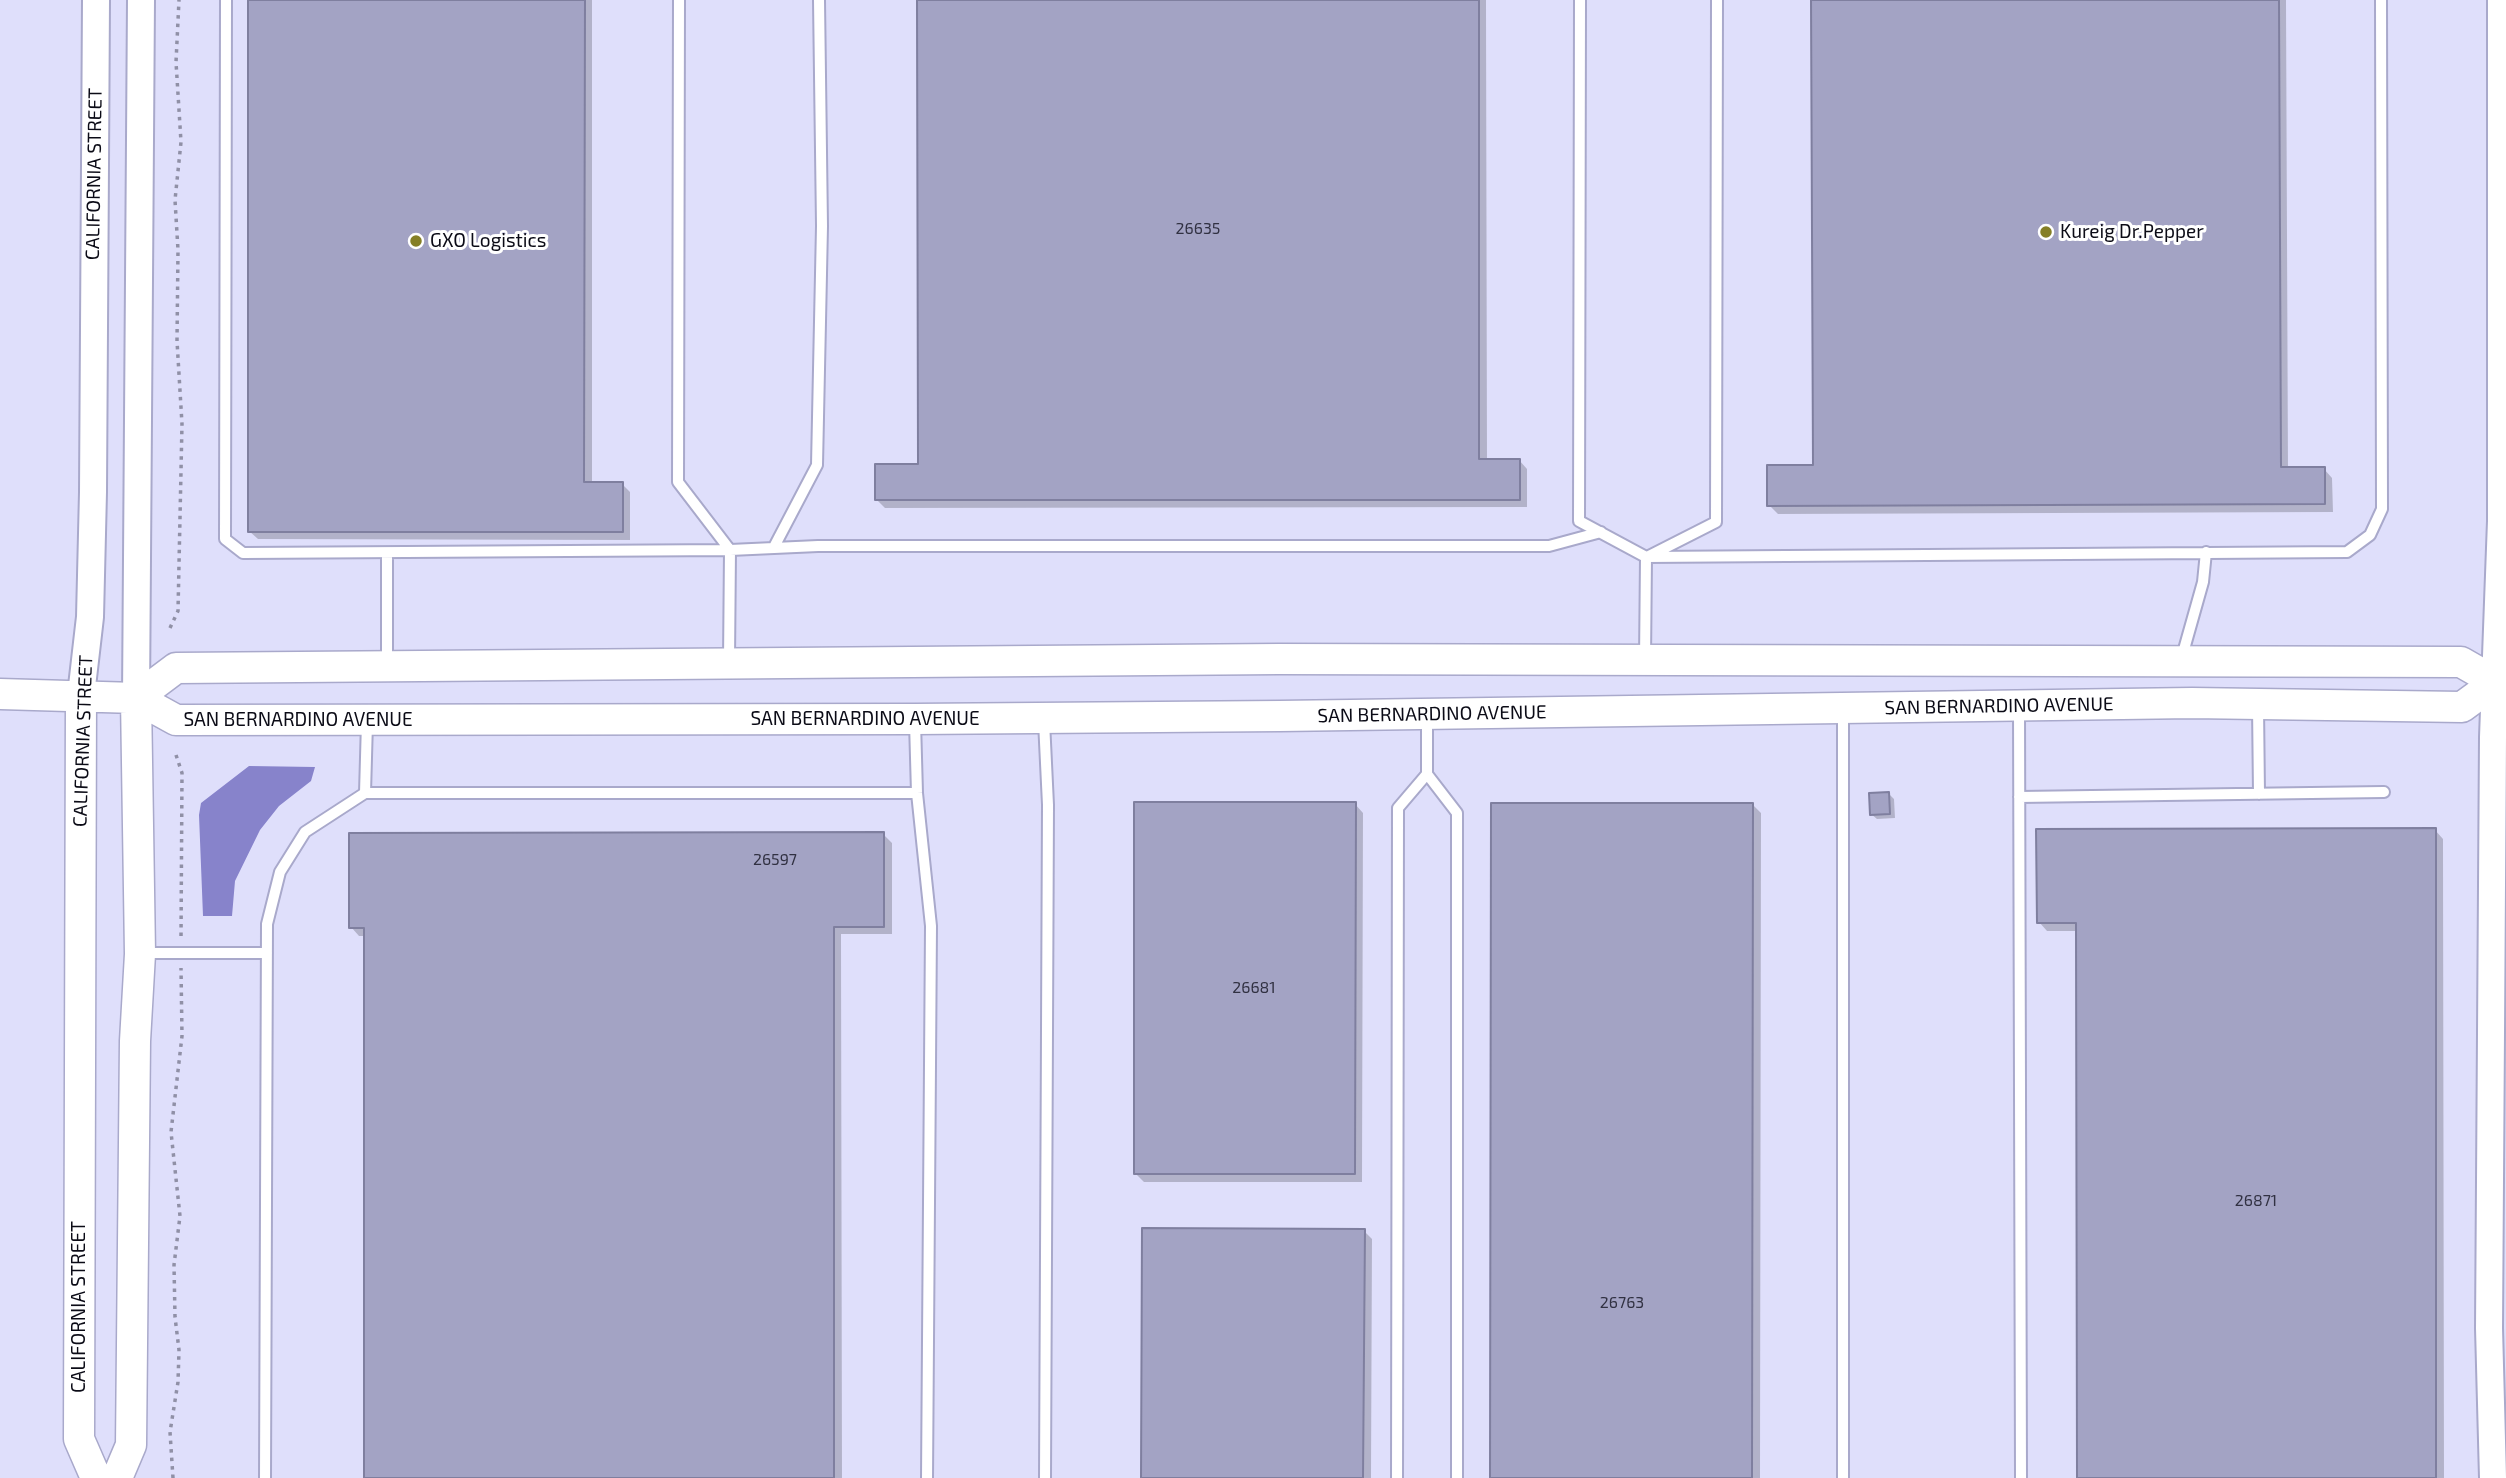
<!DOCTYPE html>
<html>
<head>
<meta charset="utf-8">
<style>
	body { margin:0 }
	canvas { display:block; background:#dfdffb }
</style>
</head>
<body>
<canvas width="2506" height="1478"></canvas>
<script>
const c = document.querySelector('canvas').getContext('2d');
c.lineJoin = 'round';
function fill(path, color) {
  c.fillStyle = color;
  c.fill(path, 'evenodd');
}
function shape(rows) {
  const path = new Path2D();
  for (const r of rows) {
    path.moveTo(r[0], r[1]);
    for (let i = 2; i < r.length; i += 2) path.lineTo(r[i], r[i + 1]);
  }
  return path;
}
function trace(path, color, width, dash) {
  c.strokeStyle = color;
  c.lineWidth = width;
  c.lineCap = dash ? 'butt' : 'round';
  c.setLineDash(dash || []);
  c.stroke(path);
}
function write(font, color, halo, rows, align = 'center') {
  c.font = font + ' "Exo 2",sans-serif';
  c.lineWidth = 6;
  c.setLineDash([]);
  c.textBaseline = 'middle';
  c.strokeStyle = halo;
  c.fillStyle = color;
  for (const [text, x, y, turn = 0] of rows) {
    c.save();
    c.translate(x, y);
    c.rotate((+turn || 0) * Math.PI / 180);
    c.textAlign = isNaN(turn) ? turn : align;
    if (halo) c.strokeText(text, 0, 0);
    c.fillText(text, 0, 0);
    c.restore();
  }
}
fill(shape([
	[249,766,315,767,311,781,279,806,260,830,235,881,232,916,203,916,199,815,201,803]
]), '#8783cb');
fill(shape([
	[250,0,592,0,592,484,622,484,630,492,630,540,258,539,249,531],
	[919,0,1486,0,1487,460,1519,460,1527,469,1527,507,885,508,876,499,920,465],
	[1813,0,2286,0,2288,469,2324,469,2332,478,2333,512,1778,514,1769,505,1815,467],
	[1889,794,1894,799,1895,818,1877,819,1871,814],
	[1355,804,1363,813,1362,1182,1144,1182,1135,1173],
	[1752,804,1761,813,1760,1478,1492,1478],
	[2435,830,2443,839,2444,1478,2078,1478,2078,931,2047,931,2039,922],
	[883,834,892,843,892,934,841,934,842,1478,366,1478,365,936,359,936,351,927],
	[1364,1231,1372,1239,1371,1478,1142,1478]
]), '#0003');
const building = shape([
	[248,0,585,0,584,482,623,482,623,532,248,532,248,0],
	[917,0,1479,0,1479,459,1520,459,1520,500,875,500,875,464,918,464,917,0],
	[1811,0,2279,0,2281,467,2325,467,2325,504,1767,506,1767,465,1813,465,1811,0],
	[1889,792,1890,814,1870,815,1869,793,1889,792],
	[1134,802,1356,802,1355,1174,1134,1174,1134,802],
	[1491,803,1753,803,1752,1478,1490,1478,1491,803],
	[2436,828,2436,1478,2077,1478,2076,923,2037,923,2036,829,2436,828],
	[884,832,884,927,834,927,834,1478,364,1478,364,928,349,928,349,833,884,832],
	[1142,1228,1365,1229,1363,1478,1141,1478,1142,1228]
]);
fill(building, '#a3a3c4');
trace(building, '#7f7f9f', 2);
const service = shape([
	[226,0,225,539,243,553,730,550,818,546,1549,546,1601,532],
	[679,0,678,482,730,550,729,661],
	[1580,0,1579,521,1646,557,2347,552,2370,535,2382,509,2381,0],
	[774,547,817,465,822,226,819,0],
	[387,553,387,665],
	[1649,556,1716,522,1717,0],
	[1645,660,1646,557],
	[2181,660,2203,582,2206,552],
	[2258,706,2259,794],
	[2019,707,2021,1478],
	[1044,721,1048,805,1045,1478],
	[915,722,917,793,931,926,927,1478],
	[1427,774,1457,813,1457,1478],
	[365,793,367,722],
	[2019,797,2384,792],
	[143,953,267,953],
	[265,1478,267,924,280,872,305,832,365,793,917,793],
	[1397,1478,1398,808,1427,774,1427,715],
	[1843,1478,1843,711]
]);
const tertiary = shape([
	[81,695,90,617,93,492,96,0],
	[136,698,141,0],
	[2493,1478,2489,1328,2493,737,2501,521,2501,0]
]);
const secondary = shape([
	[0,694,136,698,176,720,915,719,1280,716,2192,703,2462,707,2496,682],
	[81,695,79,1439,96,1478],
	[136,698,176,668,1279,659,2461,662,2496,682,2506,682],
	[117,1478,131,1445,135,1041,140,954,136,698]
]);
trace(service, '#a9a9cb', 14);
trace(tertiary, '#a9a9cb', 30);
trace(secondary, '#a9a9cb', 33);
trace(shape([
	[170,628,178,611,182,424,177,341,178,250,175,200,181,142,176,62,179,0],
	[176,755,182,773,181,939],
	[173,1478,170,1432,178,1382,179,1350,175,1317,174,1265,180,1216,171,1132,182,1036,181,968]
]), '#9090a6', 3.5, [3.5, 5]);
trace(service, '#fff', 10);
trace(tertiary, '#fff', 26);
trace(secondary, '#fff', 30);
for (const [x, y, r, color] of [
	[2046,232,7,"#857f26"],
	[416,241,7,"#857f26"]
]) {
  const dot = new Path2D();
  dot.arc(x, y, r, 0, 2 * Math.PI);
  c.fillStyle = color;
  c.fill(dot);
  trace(dot, '#fff', 2.5);
}
write('16px', '#313142', null, [
	["26635",1198,229],
	["26597",775,860],
	["26681",1254,988],
	["26871",2256,1201],
	["26763",1622,1303]
]);
write('19px', '#0b0b16', '#fff', [
	["CALIFORNIA STREET",94,174,-89],
	["SAN BERNARDINO AVENUE",1999,706,-1],
	["SAN BERNARDINO AVENUE",1432,714,-1],
	["SAN BERNARDINO AVENUE",865,719],
	["SAN BERNARDINO AVENUE",298,720],
	["CALIFORNIA STREET",83,741,-88],
	["CALIFORNIA STREET",79,1307,-90]
]);
write('19px', '#0b0b16', '#fff', [
	["Kureig Dr.Pepper",2060,232],
	["GXO Logistics",430,241]
], 'left');
</script>
</body>
</html>
